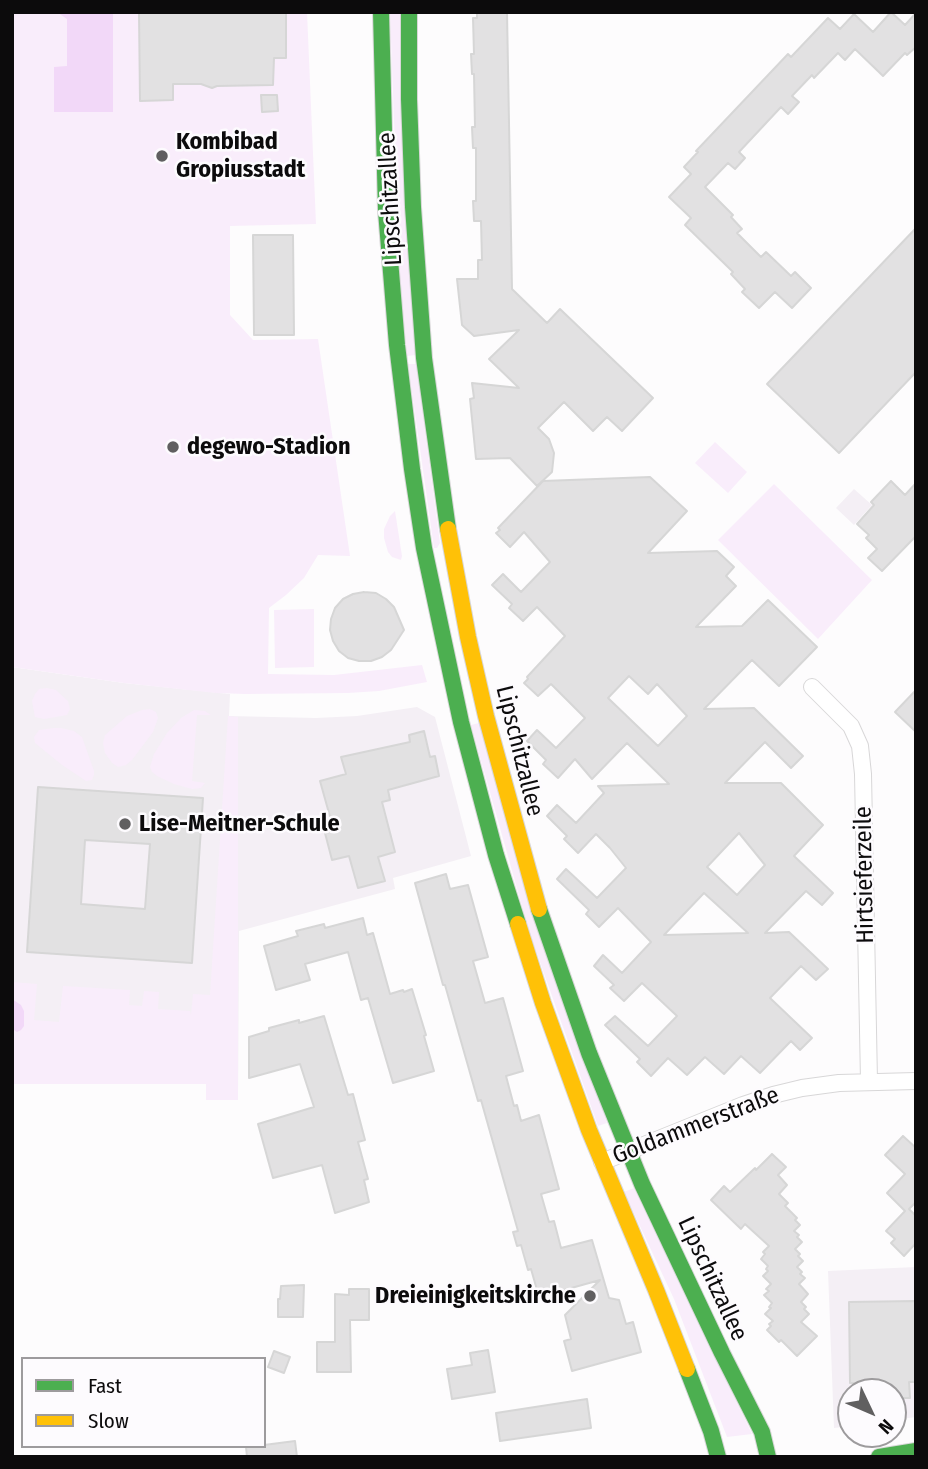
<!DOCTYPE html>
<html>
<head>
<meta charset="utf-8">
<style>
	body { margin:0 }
	#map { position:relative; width:928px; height:1469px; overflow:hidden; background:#fdfcfd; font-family:"Fira Sans Condensed",sans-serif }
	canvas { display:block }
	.frame { position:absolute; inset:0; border:14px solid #0c0b0c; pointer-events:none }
	.legend { position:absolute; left:21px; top:1357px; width:245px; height:91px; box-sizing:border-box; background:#fdfbfe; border:2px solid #9d9b9d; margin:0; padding:9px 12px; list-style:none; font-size:21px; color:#0c0b0c }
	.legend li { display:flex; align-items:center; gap:14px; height:35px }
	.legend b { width:35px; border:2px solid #9d9b9d }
	.north { position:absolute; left:837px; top:1378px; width:70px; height:70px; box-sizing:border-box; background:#fdfbfe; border:2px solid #9d9b9d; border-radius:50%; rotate:134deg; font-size:19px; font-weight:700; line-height:28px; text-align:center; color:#0c0b0c }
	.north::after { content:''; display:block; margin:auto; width:24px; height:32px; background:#605f60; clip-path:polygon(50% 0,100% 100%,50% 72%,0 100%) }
</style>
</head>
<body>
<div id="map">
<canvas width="928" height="1469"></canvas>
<div class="frame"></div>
<ul class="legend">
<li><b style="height:9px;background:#4caf50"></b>Fast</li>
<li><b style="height:9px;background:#ffc107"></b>Slow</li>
</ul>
<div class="north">N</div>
</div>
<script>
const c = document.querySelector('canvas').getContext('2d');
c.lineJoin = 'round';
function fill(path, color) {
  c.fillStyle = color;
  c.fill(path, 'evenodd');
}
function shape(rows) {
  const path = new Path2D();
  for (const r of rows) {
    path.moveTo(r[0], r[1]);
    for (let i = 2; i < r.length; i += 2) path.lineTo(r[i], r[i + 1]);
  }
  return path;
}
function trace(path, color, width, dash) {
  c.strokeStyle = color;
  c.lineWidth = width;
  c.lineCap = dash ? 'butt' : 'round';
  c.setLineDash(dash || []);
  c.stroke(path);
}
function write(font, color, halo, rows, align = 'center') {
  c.font = font + ' "Fira Sans Condensed",sans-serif';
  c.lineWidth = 5;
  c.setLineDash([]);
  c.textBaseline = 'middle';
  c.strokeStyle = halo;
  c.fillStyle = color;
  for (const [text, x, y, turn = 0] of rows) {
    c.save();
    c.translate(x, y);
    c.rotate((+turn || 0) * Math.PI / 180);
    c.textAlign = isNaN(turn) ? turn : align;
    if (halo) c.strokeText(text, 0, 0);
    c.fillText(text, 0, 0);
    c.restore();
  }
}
fill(shape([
	[854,489,872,505,854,525,836,508],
	[12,667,124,683,230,694,229,716,316,718,357,716,417,707,435,717,471,856,393,878,395,889,239,931,238,1100,206,1100,206,1084,12,1084],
	[916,1267,916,1417,893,1420,893,1392,851,1392,851,1426,834,1428,828,1271]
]), '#f4eff5');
fill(shape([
	[12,12,307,12,316,224,230,226,230,315,253,340,318,339,350,556,318,555,304,578,286,595,269,608,268,674,334,675,422,665,427,682,379,691,348,693,245,694,216,693,124,683,12,667],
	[390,12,400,12,416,355,407,356,400,282],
	[408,364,416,364,440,543,437,548,434,548],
	[715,442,747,472,728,493,695,463],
	[774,484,872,580,818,639,718,540],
	[395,511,402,556,401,560,392,557,388,552,384,538,384,529,390,516],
	[314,609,314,667,275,668,274,610],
	[47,688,56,690,68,701,70,709,67,715,44,719,35,717,32,701,35,694,39,689],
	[150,709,156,712,158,718,153,732,132,760,126,765,118,767,112,763,105,753,103,743,105,735,127,716,142,710],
	[194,710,205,711,211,715,197,715,192,781,205,783,201,788,192,789,174,784,157,776,152,772,150,767,154,754,167,733,181,718],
	[228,716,238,717,238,1100,206,1100,206,1084,12,1084,12,982,37,984,34,1020,59,1022,63,986,130,990,129,1005,142,1006,144,991,159,992,158,1009,190,1011,191,1015,193,994,210,995],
	[479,723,607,1123,598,1126,529,931,471,725],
	[54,728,61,728,74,731,82,737,94,771,94,775,92,780,86,781,62,765,35,743,34,737,39,730],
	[634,1188,752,1434,727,1437,674,1299,624,1192]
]), '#f9edfb');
fill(shape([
	[57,12,113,12,113,112,54,112,54,67,67,66,67,19],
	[12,999,21,1005,24,1011,24,1026,21,1030,17,1032,14,1030,12,1025]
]), '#f2d8f8');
const building = shape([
	[139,12,286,12,286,58,274,58,273,85,217,86,212,88,201,84,173,84,173,100,140,101,139,12],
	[477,12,507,12,512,289,547,323,560,309,653,398,622,431,607,417,593,431,564,402,538,428,549,439,554,453,552,472,537,486,510,458,476,459,470,399,474,398,472,383,519,388,489,359,519,330,474,336,462,325,457,279,478,279,478,260,482,260,481,221,474,221,473,201,476,201,476,148,473,148,472,127,475,127,474,74,472,74,471,54,474,54,473,18,477,18,477,12],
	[891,12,905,25,916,13,916,47,907,55,905,53,883,76,855,49,845,60,838,53,814,78,812,75,792,96,799,102,788,114,781,107,739,152,745,158,735,169,728,163,705,187,733,215,731,217,742,229,737,233,761,257,766,252,791,276,795,272,811,288,792,308,775,292,759,308,742,292,745,289,731,274,733,272,685,225,691,218,669,197,691,174,684,167,698,152,696,151,788,54,791,57,828,18,840,29,854,14,873,32,891,12],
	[261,95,277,95,278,111,262,112,261,95],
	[916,228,916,372,839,453,767,384,916,228],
	[253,235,293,235,294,335,254,335,253,235],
	[650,477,687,511,648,553,717,551,734,567,726,576,736,586,696,627,742,626,768,600,817,647,779,686,752,660,704,709,754,708,803,756,791,768,765,742,725,783,781,783,823,825,794,856,833,893,822,905,806,891,765,933,789,932,828,969,816,980,801,966,770,998,812,1038,800,1050,791,1041,760,1073,741,1056,724,1074,705,1057,687,1075,668,1058,651,1076,637,1062,640,1059,605,1025,615,1016,648,1046,677,1016,642,983,624,1001,610,988,614,985,594,966,603,955,622,973,651,942,618,908,599,927,586,914,589,910,557,879,566,869,597,898,626,868,610,848,596,834,578,853,564,839,567,836,547,816,557,805,576,823,604,793,598,786,669,784,627,743,592,779,575,759,558,778,543,764,546,760,527,741,537,730,556,748,585,718,551,684,538,696,524,683,528,679,527,677,565,636,537,607,523,621,509,608,512,604,492,585,503,574,521,592,550,562,524,532,510,547,496,533,500,530,498,528,543,481,650,477],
	[629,676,648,694,657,684,687,716,658,746,608,698,629,676],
	[739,833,765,865,737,895,707,867,739,833],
	[704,893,748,933,664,935,704,893],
	[891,481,905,495,916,483,916,536,882,571,868,558,877,549,866,538,869,535,857,524,874,505,871,502,891,481],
	[364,592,376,593,386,599,394,607,404,630,391,650,382,657,371,661,359,661,348,658,339,651,333,641,330,630,331,619,335,608,343,599,353,594,364,592],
	[916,690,916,732,895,712,916,690],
	[424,731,430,757,435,756,439,776,388,790,390,800,382,802,395,852,378,857,385,881,358,888,349,856,332,860,325,833,334,831,320,781,346,774,341,757,410,742,409,735,424,731],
	[38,787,203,798,192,963,27,952,38,787],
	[85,840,150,844,145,909,81,904,85,840],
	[446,874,450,889,468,885,488,957,473,961,485,1003,503,998,523,1071,506,1076,514,1106,517,1105,521,1121,539,1115,559,1189,541,1194,549,1222,554,1221,561,1248,592,1240,609,1298,619,1300,626,1324,633,1322,641,1352,572,1371,564,1341,571,1339,565,1315,600,1280,539,1297,531,1269,528,1270,521,1245,517,1246,513,1232,518,1231,481,1100,478,1101,445,985,443,985,415,883,446,874],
	[363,918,367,935,373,933,390,994,403,990,404,992,412,989,426,1035,424,1036,434,1071,393,1083,368,998,361,1000,348,952,305,964,310,980,276,990,264,946,298,936,296,931,324,924,325,928,363,918],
	[324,1016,348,1095,353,1094,365,1140,358,1142,368,1179,364,1180,369,1202,335,1213,322,1165,273,1178,258,1124,314,1107,300,1064,249,1078,249,1037,269,1031,269,1028,299,1020,299,1023,324,1016],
	[903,1136,916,1148,916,1202,909,1209,916,1216,916,1243,904,1256,891,1243,895,1239,886,1231,905,1211,887,1193,905,1174,885,1155,903,1136],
	[772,1154,786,1167,778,1175,787,1185,779,1194,788,1203,785,1206,797,1218,795,1220,800,1225,794,1231,799,1235,797,1237,802,1242,795,1249,800,1254,798,1256,803,1261,797,1267,802,1272,800,1274,805,1278,799,1284,808,1294,801,1302,806,1307,804,1309,809,1314,801,1322,817,1336,797,1356,781,1340,779,1342,767,1330,771,1326,769,1324,773,1321,765,1314,771,1308,769,1307,772,1303,764,1295,769,1291,766,1289,771,1284,763,1276,768,1271,766,1269,768,1266,761,1259,765,1254,763,1252,769,1246,745,1224,741,1229,711,1200,724,1186,730,1192,755,1168,756,1170,772,1154],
	[304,1285,303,1317,278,1317,278,1299,280,1299,281,1286,304,1285],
	[349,1289,369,1289,369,1320,350,1320,351,1372,317,1372,317,1342,335,1342,335,1294,349,1295,349,1289],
	[916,1301,916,1382,909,1382,910,1398,893,1398,893,1392,865,1392,865,1383,850,1383,849,1302,916,1301],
	[488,1350,495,1392,452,1399,447,1369,472,1365,470,1353,488,1350],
	[274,1351,290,1357,284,1373,268,1367,274,1351],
	[587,1399,591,1428,500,1441,496,1413,587,1399],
	[295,1441,297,1457,247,1457,246,1447,264,1446,264,1445,295,1441]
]);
fill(building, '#e2e1e2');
trace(building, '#d6d6d6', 2);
const street = shape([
	[812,687,851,726,860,746,863,774,869,1081],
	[602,1162,743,1105,773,1095,802,1088,839,1083,916,1081]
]);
const fast = shape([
	[381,12,386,211,397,345,412,469,424,548,461,722,496,855,518,924],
	[409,12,409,99,413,207,424,358,448,529],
	[539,909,589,1053,642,1184,722,1353,762,1432,768,1457],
	[687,1369,711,1431,718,1457],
	[879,1457,916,1451]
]);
const slow = shape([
	[448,529,468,637,486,716,539,909],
	[518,924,543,1003,589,1130,656,1290,687,1369]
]);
trace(street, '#d8d7d8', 18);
trace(fast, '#d8d7d8', 18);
trace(slow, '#d8d7d8', 18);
trace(street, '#fff', 16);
trace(fast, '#4caf50', 16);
trace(slow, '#ffc107', 16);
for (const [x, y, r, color] of [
	[162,156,7,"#605f60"],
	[173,447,7,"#605f60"],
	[125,824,7,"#605f60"],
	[590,1296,7,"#605f60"]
]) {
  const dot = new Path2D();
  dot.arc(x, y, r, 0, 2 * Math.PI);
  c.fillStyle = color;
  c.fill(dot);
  trace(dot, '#fdfbfe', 2.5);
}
write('bold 24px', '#0c0b0c', '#fdfbfe', [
	["Kombibad",176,142],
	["Gropiusstadt",176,170],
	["degewo-Stadion",187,447],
	["Lise-Meitner-Schule",139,824],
	["Dreieinigkeitskirche",576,1296,"right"]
], 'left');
write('24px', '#0c0b0c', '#fdfbfe', [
	["Lipschitzallee",391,199,-93],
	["Lipschitzallee",519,751,76],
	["Hirtsieferzeile",865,875,-91],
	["Goldammerstraße",696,1126,-21],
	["Lipschitzallee",712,1279,65]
]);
</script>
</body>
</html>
